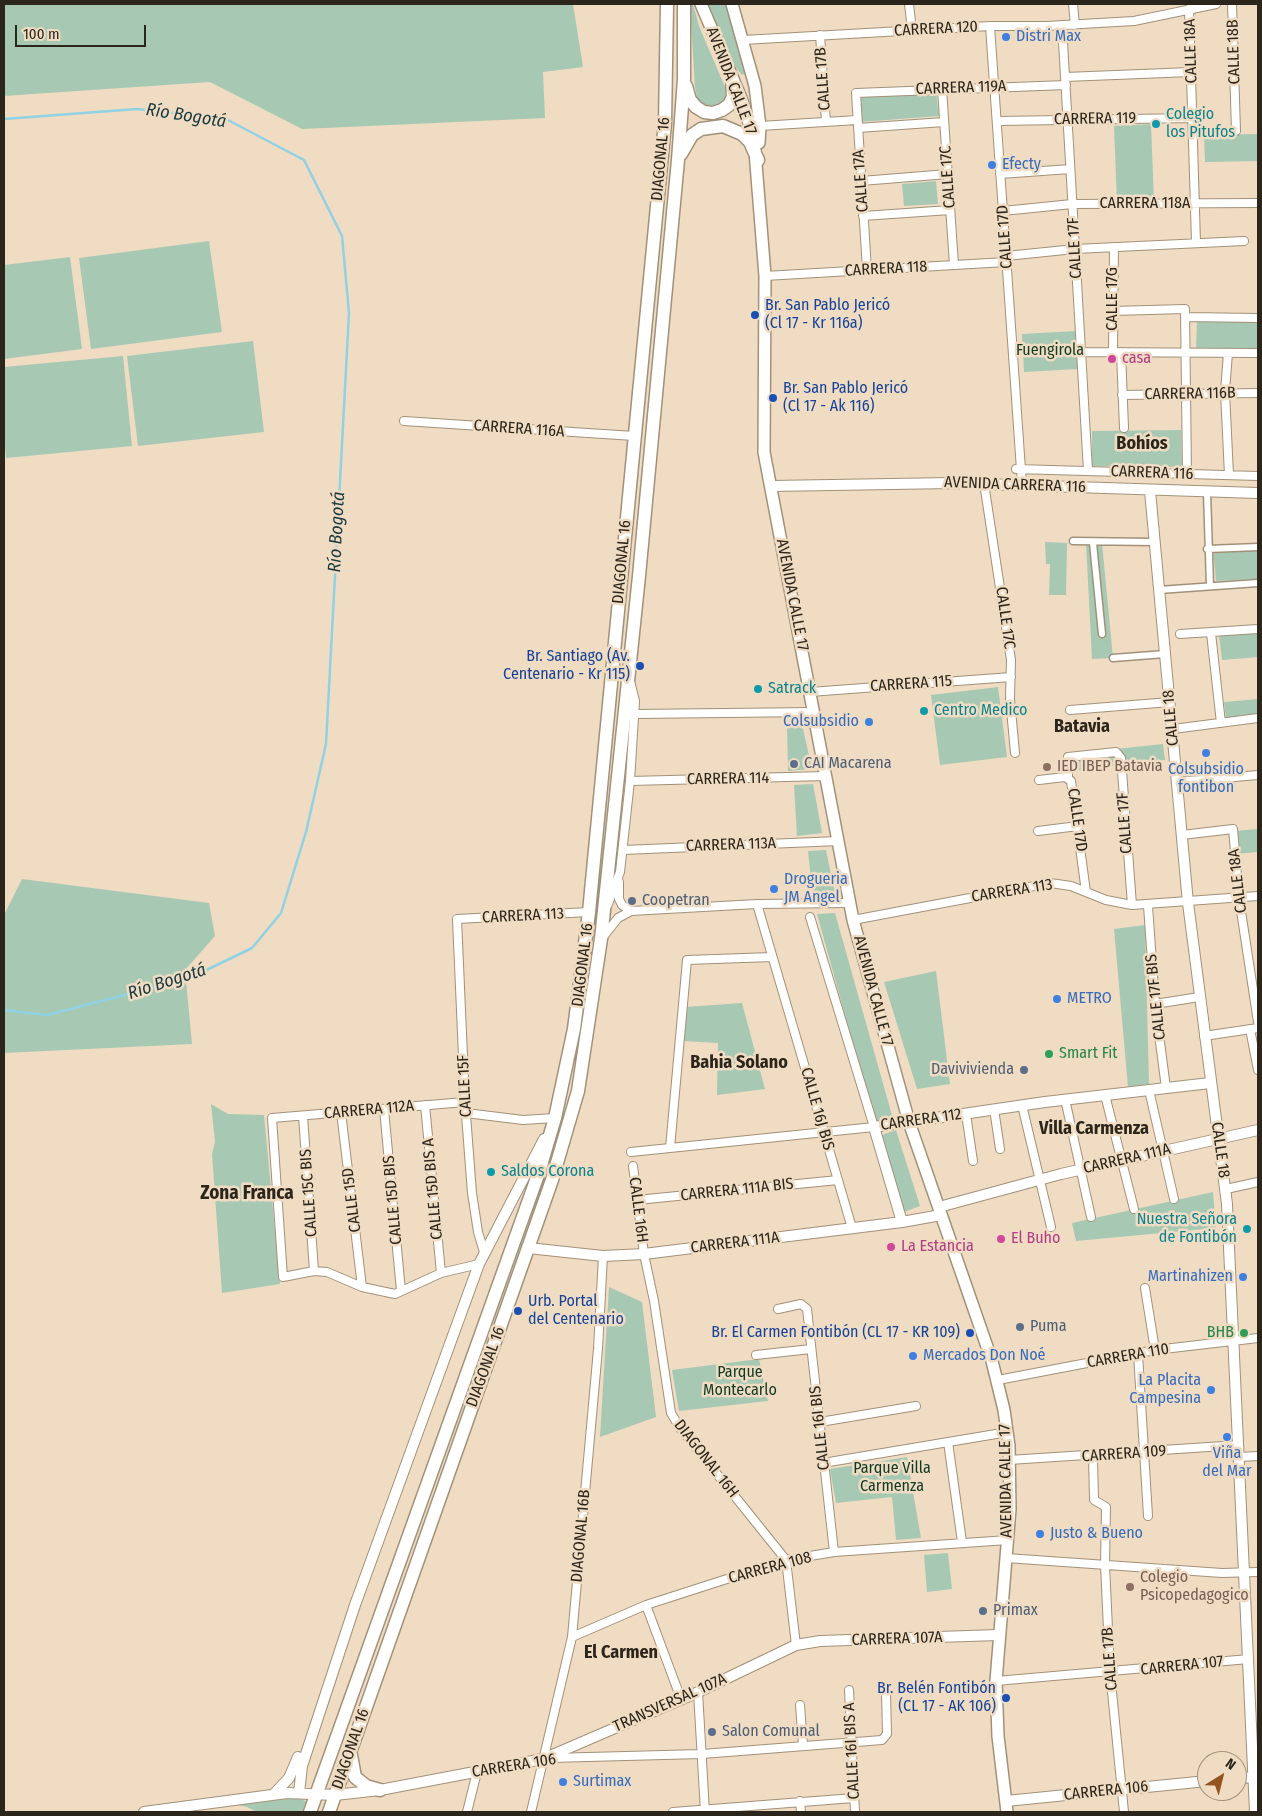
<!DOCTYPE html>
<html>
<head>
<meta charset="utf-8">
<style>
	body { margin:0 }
	#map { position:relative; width:1262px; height:1816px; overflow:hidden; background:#efdcc2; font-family:"Fira Sans Condensed",sans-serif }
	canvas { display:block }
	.frame { position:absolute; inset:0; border:5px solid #2c251c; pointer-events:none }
	.north { position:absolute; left:1197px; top:1751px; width:50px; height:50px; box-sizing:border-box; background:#efdcc2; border:1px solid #a19380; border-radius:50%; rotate:36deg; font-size:14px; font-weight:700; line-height:20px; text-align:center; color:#2c251c }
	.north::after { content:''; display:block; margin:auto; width:18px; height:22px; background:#94541f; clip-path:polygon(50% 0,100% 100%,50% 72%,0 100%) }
	.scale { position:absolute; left:15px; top:25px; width:131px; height:22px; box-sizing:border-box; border:2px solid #2c251c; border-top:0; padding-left:6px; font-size:15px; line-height:18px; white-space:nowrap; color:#2c251c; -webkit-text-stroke:4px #efdcc2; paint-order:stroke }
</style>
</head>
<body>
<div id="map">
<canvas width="1262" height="1816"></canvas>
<div class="frame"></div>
<div class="north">N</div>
<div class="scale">100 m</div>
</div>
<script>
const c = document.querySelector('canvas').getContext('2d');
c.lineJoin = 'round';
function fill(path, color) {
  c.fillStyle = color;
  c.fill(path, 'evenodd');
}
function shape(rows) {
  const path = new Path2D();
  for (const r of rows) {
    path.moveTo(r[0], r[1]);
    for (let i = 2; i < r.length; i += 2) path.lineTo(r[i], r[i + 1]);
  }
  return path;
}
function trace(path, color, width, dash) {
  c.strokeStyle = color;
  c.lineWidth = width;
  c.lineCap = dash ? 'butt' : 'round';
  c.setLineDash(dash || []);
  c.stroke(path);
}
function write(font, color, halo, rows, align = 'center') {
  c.font = font + ' "Fira Sans Condensed",sans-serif';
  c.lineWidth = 5;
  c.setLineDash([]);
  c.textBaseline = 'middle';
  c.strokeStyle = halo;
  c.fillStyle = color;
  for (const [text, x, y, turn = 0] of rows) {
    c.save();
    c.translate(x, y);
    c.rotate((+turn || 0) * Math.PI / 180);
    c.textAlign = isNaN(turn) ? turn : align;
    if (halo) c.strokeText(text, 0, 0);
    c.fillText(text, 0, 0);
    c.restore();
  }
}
fill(shape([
	[4,4,573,4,583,67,543,72,545,118,302,129,210,82,4,96],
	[690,4,693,4,699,26,725,87,725,101,711,109,703,105,697,97,695,87],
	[708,4,728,4,746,69,746,73,742,75,735,67],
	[936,92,939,116,861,122,859,96],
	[1151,124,1154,201,1117,203,1114,126],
	[1258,134,1258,161,1205,162,1204,135],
	[936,181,938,204,904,206,902,184],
	[209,241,222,332,91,349,79,258],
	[70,257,82,349,4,359,4,265],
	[1258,319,1258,351,1196,351,1197,320],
	[1076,331,1078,369,1024,372,1022,334],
	[253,341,264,432,138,446,127,356],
	[123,356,132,446,6,458,4,432,4,367],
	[1181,430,1182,467,1092,466,1092,431],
	[1045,542,1067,543,1066,595,1049,595,1050,564,1046,564],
	[1086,543,1102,543,1113,658,1092,659],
	[1213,550,1258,550,1258,579,1216,581],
	[1258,632,1258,657,1222,660,1219,635],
	[998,687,1007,757,940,765,931,695],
	[1258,699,1258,714,1226,718,1224,702],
	[802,724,812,769,788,771,787,726],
	[1163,744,1165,760,1071,771,1069,754],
	[813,784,822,833,797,836,794,785],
	[1258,829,1258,852,1236,854,1235,831],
	[826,850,836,898,813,899,808,851],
	[22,879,209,903,215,936,185,970,192,1044,4,1053,4,915],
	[835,913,893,1119,875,1123,817,914],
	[1145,925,1149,1084,1128,1087,1114,929],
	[936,971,950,1084,917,1089,884,982],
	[742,1003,765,1089,717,1095,718,1043,683,1041,685,1007],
	[211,1104,228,1114,264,1115,280,1284,222,1293,212,1154,215,1142],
	[896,1130,920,1206,904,1212,882,1135],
	[1213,1192,1216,1228,1076,1241,1072,1223],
	[609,1287,642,1302,656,1417,600,1437],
	[759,1359,768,1401,679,1411,672,1370],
	[907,1457,921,1538,896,1540,892,1497,836,1503,830,1469],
	[948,1553,952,1589,927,1592,924,1555],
	[286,1799,300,1799,306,1801,302,1812,257,1812,247,1807,238,1805]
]), '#a7c9b4');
trace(shape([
	[4,119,137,109,226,119,304,160,342,236,349,313,326,744,306,832,281,913,252,948,190,978,47,1015,4,1010]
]), '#90d1e4', 2.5);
const pedestrian = shape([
	[1207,492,1210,586],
	[1073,541,1155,542],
	[1093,543,1102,634],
	[1207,549,1258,547],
	[1159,590,1258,583],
	[1113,658,1165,654]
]);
const minor = shape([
	[909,4,912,30],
	[1073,4,1075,25],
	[1232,4,1236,131],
	[1189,9,1196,243],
	[1062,25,1088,471],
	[990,26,1022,484],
	[820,35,826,122],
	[743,40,990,26,1047,26,1134,21,1216,4],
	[1065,77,1191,72],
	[942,89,954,265],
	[997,121,1193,118],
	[760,126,857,120],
	[858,128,944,122],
	[1000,174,1070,169],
	[861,181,948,174],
	[1003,211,1072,204,1258,203],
	[863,216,950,210],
	[1006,256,1075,249,1244,241],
	[867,270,856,93,1066,85],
	[765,276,1006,262],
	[1113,311,1185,309,1187,474],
	[1185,317,1258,318],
	[1081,352,1258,353],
	[1113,352,1114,247],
	[1121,352,1124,428],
	[1228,353,1225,392,1229,475],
	[1122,395,1258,393],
	[404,421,634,436],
	[1016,469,1258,476],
	[984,483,1011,660,1010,699,1015,753],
	[1211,633,1221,723],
	[1180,634,1258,629],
	[810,692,1011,677],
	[1070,710,1170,702],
	[635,714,814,712],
	[1173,729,1258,718],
	[1068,777,1068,757,1116,752,1121,758,1132,905],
	[1039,780,1065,777,1071,781,1086,892],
	[630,781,826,776],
	[1177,782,1258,775],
	[1038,831,1078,826],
	[1182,835,1233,829,1239,898,1258,1022],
	[623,850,839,841],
	[619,882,619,899,622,905,631,911],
	[608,904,620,872,630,781,635,701,630,681],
	[757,904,852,1228],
	[1148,906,1155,1004,1166,1088],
	[853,920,1050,883,1071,886,1106,900,1132,905,1258,896],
	[603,937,618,918,631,911,757,904,850,903],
	[1155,1004,1199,997],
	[1250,1029,1258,1070],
	[1204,1036,1258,1028],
	[1149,1090,1174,1199],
	[1105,1095,1134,1209],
	[1065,1099,1091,1217],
	[465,1102,272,1118,283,1277,314,1271,327,1272,362,1287,395,1294,441,1273,479,1264],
	[425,1105,441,1273],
	[1022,1105,1051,1227],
	[384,1109,401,1291],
	[994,1109,1000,1149],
	[341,1112,362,1287],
	[466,1113,523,1120,555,1118],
	[966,1114,973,1161],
	[303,1116,314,1271],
	[670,1148,687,960,772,957],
	[631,1152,874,1127,810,917],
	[633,1166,644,1254,654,1301,671,1413,680,1428,786,1560,796,1645],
	[1226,1189,1258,1182],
	[637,1200,838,1180],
	[484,1252,478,1232,472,1193,465,1102,457,919,589,912],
	[1145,1288,1155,1350],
	[778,1309,801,1304,807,1309,834,1552],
	[1138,1354,1148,1516],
	[756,1355,811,1349],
	[998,1380,1155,1350,1258,1338],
	[820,1422,916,1406],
	[948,1442,962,1542],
	[1093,1457,1094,1500,1106,1507,1105,1565,1110,1672,1124,1812],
	[1239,1457,1258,1456],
	[1009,1460,1239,1445],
	[823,1463,1008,1432],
	[1006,1558,1222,1573,1258,1572],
	[646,1605,681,1699],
	[572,1637,646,1605,786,1560,834,1552,1008,1540],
	[996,1681,1249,1659],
	[849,1690,855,1812],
	[698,1692,705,1812],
	[800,1705,803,1745],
	[550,1758,702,1754,882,1740,887,1734,886,1691],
	[800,1801,801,1812],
	[467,1812,477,1772],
	[531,1812,572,1637,598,1349,603,1256],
	[673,1812,854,1798]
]);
const tertiary = shape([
	[771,486,952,483,1258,493],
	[1150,491,1188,903,1227,1204,1255,1812],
	[939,1207,1061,1174,1258,1130],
	[902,1222,874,1127,1045,1102,1210,1083],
	[528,1248,603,1256,644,1254,902,1222,941,1215],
	[1237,1778,1258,1777],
	[299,1793,302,1766,355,1605,479,1264,544,1139],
	[274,1794,289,1778,298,1757],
	[1006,1801,1207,1781],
	[144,1812,287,1793,335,1795,380,1790,543,1759,694,1694,796,1645,820,1641,998,1635]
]);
const secondary = shape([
	[701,4,741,98,754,139,765,276,764,452,853,920,909,1122,992,1361,1004,1410,1009,1446,1010,1509,996,1681,998,1736,1007,1812],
	[732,4,755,86,760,126,759,143]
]);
const primary = shape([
	[686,86,690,100,696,107,704,112,713,113,722,110,729,105,733,97,732,78],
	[681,154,692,135,701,129,723,126,742,134,750,142,758,160],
	[351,1755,355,1777,366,1786,380,1790],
	[310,1812,539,1172,555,1118,574,1029,589,912,665,123,667,4],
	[329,1812,552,1180,578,1091,601,939,639,576,678,160,684,79,684,4]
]);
trace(pedestrian, '#a29179', 9);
trace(minor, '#a29179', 10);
trace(tertiary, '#a29179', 12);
trace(secondary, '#a29179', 14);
trace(primary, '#a29179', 15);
trace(pedestrian, '#fff', 6);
trace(minor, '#fff', 8);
trace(tertiary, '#fff', 10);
trace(secondary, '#fff', 11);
trace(primary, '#fff', 12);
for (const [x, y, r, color] of [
	[1006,37,5,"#3f7fe0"],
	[1156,124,5,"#0f9aa8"],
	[992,165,5,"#3f7fe0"],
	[755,315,5,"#1a4fb4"],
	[1112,359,5,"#d1479c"],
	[773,398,5,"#1a4fb4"],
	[640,666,5,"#1a4fb4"],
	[758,689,5,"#0f9aa8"],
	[924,711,5,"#0f9aa8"],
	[869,722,5,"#3f7fe0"],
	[1206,753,5,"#3f7fe0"],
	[794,764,5,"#5c6f8a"],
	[1047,767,5,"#8d6e63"],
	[774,889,5,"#3f7fe0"],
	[632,901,5,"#5c6f8a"],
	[1057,999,5,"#3f7fe0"],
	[1049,1054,5,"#2e9e5b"],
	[1024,1070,5,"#5c6f8a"],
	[491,1172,5,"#0f9aa8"],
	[1247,1229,5,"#0f9aa8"],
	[1001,1239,5,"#d1479c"],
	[891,1247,5,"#d1479c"],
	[1243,1277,5,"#3f7fe0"],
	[518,1311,5,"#1a4fb4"],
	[1020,1327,5,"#5c6f8a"],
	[970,1333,5,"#1a4fb4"],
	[1244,1333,5,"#2e9e5b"],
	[913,1356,5,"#3f7fe0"],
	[1211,1390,5,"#3f7fe0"],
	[1227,1437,5,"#3f7fe0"],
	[1040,1534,5,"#3f7fe0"],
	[1130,1587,5,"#8d6e63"],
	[983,1611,5,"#5c6f8a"],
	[1006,1698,5,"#1a4fb4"],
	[712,1732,5,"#5c6f8a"],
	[563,1782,5,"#3f7fe0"]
]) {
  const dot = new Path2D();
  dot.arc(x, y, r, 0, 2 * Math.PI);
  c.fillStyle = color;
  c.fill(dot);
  trace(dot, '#efdcc2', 2);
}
write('16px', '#2c251c', '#efdcc2', [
	["CARRERA 120",936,29,-3],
	["CALLE 18A",1191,51,-92],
	["CALLE 18B",1234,52,-92],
	["CALLE 17B",823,79,-94],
	["AVENIDA CALLE 17",731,81,69],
	["CARRERA 119A",961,88,-2],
	["CARRERA 119",1095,119,-1],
	["DIAGONAL 16",661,159,-85],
	["CALLE 17C",948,177,-94],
	["CALLE 17A",861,181,-94],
	["CARRERA 118A",1145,204],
	["CALLE 17D",1005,237,-94],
	["CALLE 17F",1075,248,-93],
	["CARRERA 118",886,269,-3],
	["CALLE 17G",1113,299,-90],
	["CARRERA 116B",1190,394,-1],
	["CARRERA 116A",519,429,4],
	["CARRERA 116",1152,473,2],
	["AVENIDA CARRERA 116",1015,485,2],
	["DIAGONAL 16",622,562,-85],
	["AVENIDA CALLE 17",792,595,79],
	["CALLE 17C",1005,618,82],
	["CARRERA 115",911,684,-4],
	["CALLE 18",1171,718,-95],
	["CARRERA 114",728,779,-1],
	["CALLE 17D",1077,820,82],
	["CALLE 17F",1125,823,-94],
	["CARRERA 113A",731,845,-2],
	["CALLE 18A",1238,881,-97],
	["CARRERA 113",1012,891,-9],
	["CARRERA 113",523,916,-3],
	["DIAGONAL 16",583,965,-83],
	["AVENIDA CALLE 17",873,991,75],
	["CALLE 17F BIS",1156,997,-96],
	["CALLE 15F",465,1086,-93],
	["CALLE 16J BIS",817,1109,74],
	["CARRERA 112A",369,1110,-5],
	["CARRERA 112",921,1120,-8],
	["CALLE 18",1220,1150,82],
	["CARRERA 111A",1127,1159,-13],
	["CALLE 15D BIS A",433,1189,-95],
	["CARRERA 111A BIS",737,1190,-6],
	["CALLE 15C BIS",309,1193,-94],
	["CALLE 15D",352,1200,-97],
	["CALLE 15D BIS",393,1200,-95],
	["CALLE 16H",638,1210,83],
	["CARRERA 111A",735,1243,-7],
	["CARRERA 110",1128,1356,-10],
	["DIAGONAL 16",486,1367,-70],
	["CALLE 16I BIS",820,1428,-96],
	["CARRERA 109",1124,1454,-4],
	["DIAGONAL 16H",706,1459,52],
	["AVENIDA CALLE 17",1006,1481,-91],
	["DIAGONAL 16B",581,1536,-85],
	["CARRERA 108",770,1568,-15],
	["CARRERA 107A",897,1639,-2],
	["CALLE 17B",1110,1659,-94],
	["CARRERA 107",1182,1666,-6],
	["TRANSVERSAL 107A",670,1703,-24],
	["DIAGONAL 16",351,1749,-71],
	["CALLE 16I BIS A",852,1751,-93],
	["CARRERA 106",514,1766,-9],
	["CARRERA 106",1106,1791,-6]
]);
write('16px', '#366cbe', '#efdcc2', [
	["Distri Max",1016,37],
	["Efecty",1002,165],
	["Colsubsidio",859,722,"right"],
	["Colsubsidio",1206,770,"center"],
	["fontibon",1206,788,"center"],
	["Drogueria",784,880],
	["JM Angel",784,898],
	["METRO",1067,999],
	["Martinahizen",1233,1277,"right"],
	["Mercados Don Noé",923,1356],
	["La Placita",1201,1381,"right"],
	["Campesina",1201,1399,"right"],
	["Viña",1227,1454,"center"],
	["del Mar",1227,1472,"center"],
	["Justo & Bueno",1050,1534],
	["Surtimax",573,1782]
], 'left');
write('16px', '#0d838f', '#efdcc2', [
	["Colegio",1166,115],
	["los Pitufos",1166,133],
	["Satrack",768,689],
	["Centro Medico",934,711],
	["Saldos Corona",501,1172],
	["Nuestra Señora",1237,1220,"right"],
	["de Fontibón",1237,1238,"right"]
], 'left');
write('16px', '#164399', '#efdcc2', [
	["Br. San Pablo Jericó",765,306],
	["(Cl 17 - Kr 116a)",765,324],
	["Br. San Pablo Jericó",783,389],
	["(Cl 17 - Ak 116)",783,407],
	["Br. Santiago (Av.",630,657,"right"],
	["Centenario - Kr 115)",630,675,"right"],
	["Urb. Portal",528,1302],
	["del Centenario",528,1320],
	["Br. El Carmen Fontibón (CL 17 - KR 109)",960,1333,"right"],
	["Br. Belén Fontibón",996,1689,"right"],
	["(CL 17 - AK 106)",996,1707,"right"]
], 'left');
write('16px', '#0f3a25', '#efdcc2', [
	["Fuengirola",1050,351],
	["Parque",740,1373],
	["Montecarlo",740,1391],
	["Parque Villa",892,1469],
	["Carmenza",892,1487]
]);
write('16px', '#b23c85', '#efdcc2', [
	["casa",1122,359],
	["El Buho",1011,1239],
	["La Estancia",901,1247]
], 'left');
write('16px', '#4e5e75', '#efdcc2', [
	["CAI Macarena",804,764],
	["Coopetran",642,901],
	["Davivivienda",1014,1070,"right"],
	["Puma",1030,1327],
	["Primax",993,1611],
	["Salon Comunal",722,1732]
], 'left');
write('16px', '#785e54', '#efdcc2', [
	["IED IBEP Batavia",1057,767],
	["Colegio",1140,1578],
	["Psicopedagogico",1140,1596]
], 'left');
write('16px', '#27864d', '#efdcc2', [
	["Smart Fit",1059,1054],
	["BHB",1234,1333,"right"]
], 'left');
write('italic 18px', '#193941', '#efdcc2', [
	["Río Bogotá",186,116,9],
	["Río Bogotá",337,532,-87],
	["Río Bogotá",167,982,-18]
]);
write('bold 18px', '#2c251c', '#efdcc2', [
	["Bohíos",1142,444],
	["Batavia",1082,727],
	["Bahia Solano",739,1063],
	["Villa Carmenza",1094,1129],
	["El Carmen",621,1653]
]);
write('bold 19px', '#2c251c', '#efdcc2', [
	["Zona Franca",247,1194]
]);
</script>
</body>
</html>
